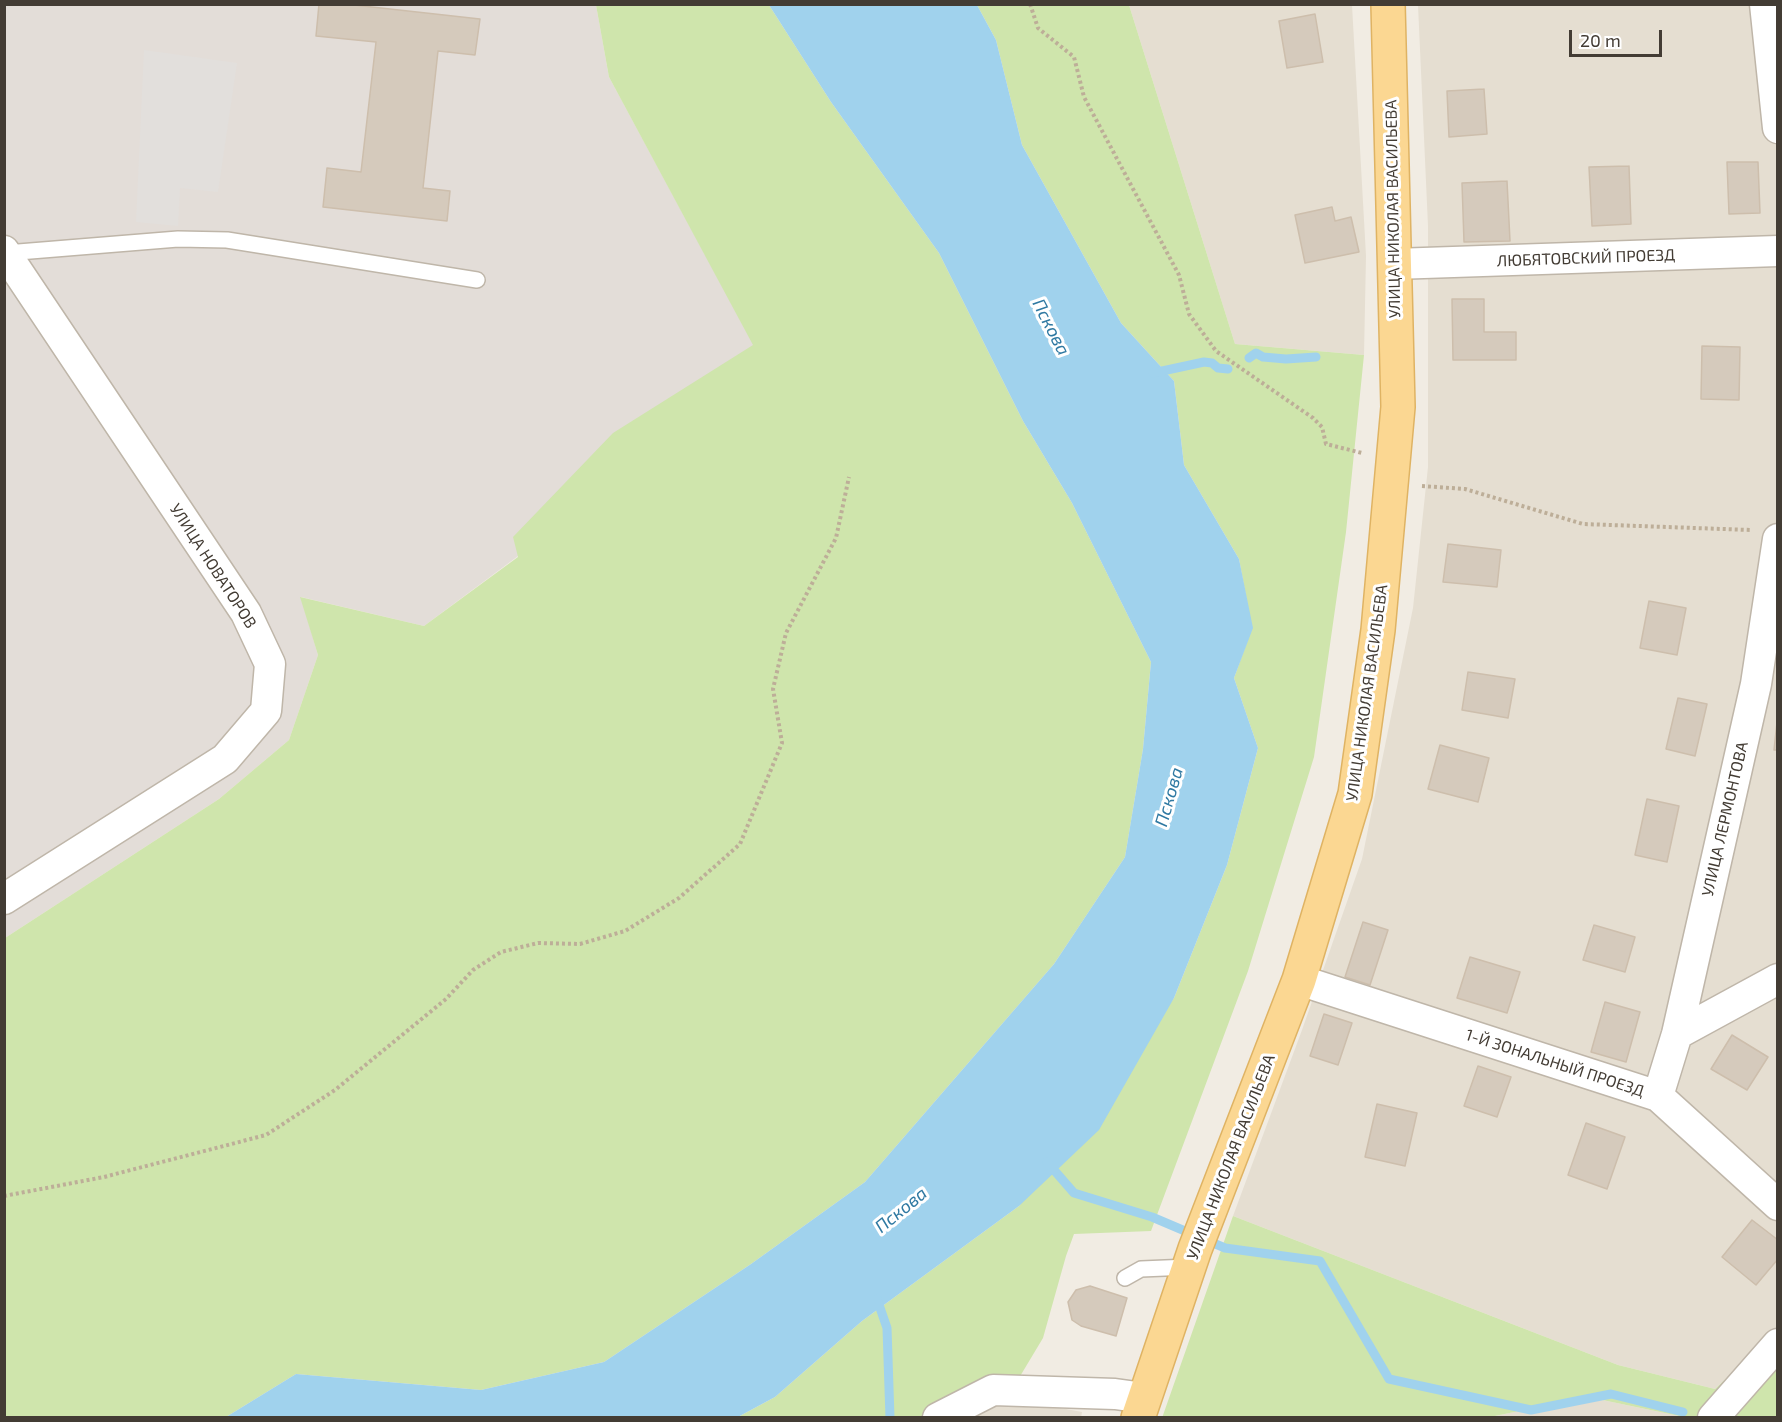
<!DOCTYPE html>
<html>
<head>
<meta charset="utf-8">
<style>
	body { margin:0 }
	#map { position:relative; width:1782px; height:1422px; overflow:hidden; background:#f1ece3; font-family:"Exo 2",sans-serif }
	canvas { display:block }
	.frame { position:absolute; inset:0; border:6px solid #433c34; pointer-events:none }
	.scale { position:absolute; left:1569px; top:30px; width:93px; height:27px; box-sizing:border-box; border:3px solid #433c34; border-top:0; padding-left:8px; font-size:18px; line-height:21px; white-space:nowrap; color:#433c34; -webkit-text-stroke:4px #fff; paint-order:stroke }
</style>
</head>
<body>
<div id="map">
<canvas width="1782" height="1422"></canvas>
<div class="frame"></div>
<div class="scale">20 m</div>
</div>
<script>
const c = document.querySelector('canvas').getContext('2d');
c.lineJoin = 'round';
function fill(path, color) {
  c.fillStyle = color;
  c.fill(path, 'evenodd');
}
function shape(rows) {
  const path = new Path2D();
  for (const r of rows) {
    path.moveTo(r[0], r[1]);
    for (let i = 2; i < r.length; i += 2) path.lineTo(r[i], r[i + 1]);
  }
  return path;
}
function trace(path, color, width, dash) {
  c.strokeStyle = color;
  c.lineWidth = width;
  c.lineCap = dash ? 'butt' : 'round';
  c.setLineDash(dash || []);
  c.stroke(path);
}
function write(font, color, halo, rows, align = 'center') {
  c.font = font + ' "Exo 2",sans-serif';
  c.lineWidth = 6;
  c.setLineDash([]);
  c.textBaseline = 'middle';
  c.strokeStyle = halo;
  c.fillStyle = color;
  for (const [text, x, y, turn = 0] of rows) {
    c.save();
    c.translate(x, y);
    c.rotate((+turn || 0) * Math.PI / 180);
    c.textAlign = isNaN(turn) ? turn : align;
    if (halo) c.strokeText(text, 0, 0);
    c.fillText(text, 0, 0);
    c.restore();
  }
}
fill(shape([
	[1129,5,1352,5,1366,256,1364,355,1235,344],
	[1418,5,1777,5,1777,1330,1715,1389,1618,1365,1233,1216,1302,1030,1362,859,1413,608,1428,467,1428,226],
	[1588,1397,1684,1417,1485,1418],
	[1007,1398,1082,1412,1081,1418,950,1418]
]), '#e5ded1');
fill(shape([
	[5,5,596,5,609,77,754,345,518,556,424,626,301,597,318,655,289,740,219,799,5,938]
]), '#e3ddd8');
fill(shape([
	[596,5,769,5,831,102,939,253,1023,421,1072,503,1151,662,1143,749,1125,857,1054,964,865,1182,751,1264,604,1362,481,1390,296,1374,226,1417,5,1418,5,938,219,799,289,740,318,655,300,597,424,626,518,557,513,537,613,433,753,345,609,77],
	[977,5,1129,5,1235,344,1364,355,1346,532,1314,757,1248,971,1151,1231,1074,1234,1066,1256,1043,1338,1007,1398,950,1417,736,1418,775,1397,862,1321,1019,1206,1174,998,1227,865,1258,748,1234,678,1252,628,1239,559,1184,465,1174,381,1121,323,1022,145,996,40],
	[1233,1216,1618,1365,1715,1389,1777,1330,1777,1417,1684,1417,1588,1397,1485,1418,1162,1418]
]), '#cfe5ac');
fill(shape([
	[144,50,237,63,218,192,180,188,178,226,136,222]
]), '#e2dfdc');
fill(shape([
	[769,5,977,5,996,40,1022,145,1121,323,1174,381,1184,465,1239,559,1253,628,1234,678,1258,748,1227,865,1174,998,1099,1130,1019,1206,862,1321,775,1397,736,1418,226,1417,296,1374,481,1390,604,1362,751,1264,865,1182,1054,964,1125,857,1143,749,1151,662,1072,503,1023,421,939,253,831,102]
]), '#a0d2ed');
trace(shape([
	[1249,358,1256,353,1263,357,1286,359,1316,357],
	[1153,373,1204,362,1212,363,1218,368,1228,369],
	[1047,1162,1074,1193,1152,1217,1225,1248,1320,1261,1389,1379,1531,1410,1611,1394,1683,1412],
	[877,1299,887,1328,890,1418]
]), '#a0d2ed', 9);
const building = shape([
	[319,4,345,4,480,19,475,55,438,51,423,188,450,191,447,221,323,207,327,168,361,172,376,42,316,36,319,4],
	[1315,14,1323,62,1287,68,1279,21,1315,14],
	[1484,89,1487,134,1449,137,1447,91,1484,89],
	[1727,162,1758,162,1760,213,1729,214,1727,162],
	[1629,166,1631,224,1592,226,1589,167,1629,166],
	[1507,181,1510,241,1464,242,1462,183,1507,181],
	[1332,207,1335,221,1351,217,1359,252,1305,263,1295,215,1332,207],
	[1452,299,1484,299,1484,332,1516,332,1516,360,1453,360,1452,299],
	[1702,346,1740,347,1739,400,1701,399,1702,346],
	[1448,544,1501,550,1497,587,1443,582,1448,544],
	[1649,601,1686,608,1677,655,1640,648,1649,601],
	[1468,672,1515,679,1508,718,1462,710,1468,672],
	[1678,698,1707,704,1695,756,1666,749,1678,698],
	[1778,713,1778,750,1774,750,1778,713],
	[1440,745,1489,758,1478,802,1428,789,1440,745],
	[1647,799,1679,806,1667,862,1635,855,1647,799],
	[1363,922,1388,930,1370,985,1345,977,1363,922],
	[1594,925,1635,937,1625,972,1583,960,1594,925],
	[1470,957,1520,972,1507,1013,1457,998,1470,957],
	[1605,1002,1640,1012,1626,1062,1591,1052,1605,1002],
	[1324,1014,1352,1023,1338,1065,1310,1056,1324,1014],
	[1732,1035,1768,1057,1747,1090,1711,1069,1732,1035],
	[1478,1066,1511,1077,1497,1117,1464,1106,1478,1066],
	[1377,1104,1417,1113,1405,1166,1365,1157,1377,1104],
	[1586,1123,1625,1137,1607,1189,1568,1175,1586,1123],
	[1752,1220,1778,1240,1778,1259,1756,1285,1722,1257,1752,1220],
	[1090,1286,1127,1298,1116,1336,1081,1326,1072,1320,1068,1302,1076,1290,1090,1286]
]);
fill(building, '#d5cabc');
trace(building, '#cdbeac', 1.5);
const service = shape([
	[6,253,178,239,227,240,477,280],
	[1125,1278,1141,1269,1189,1267]
]);
const minor = shape([
	[1765,4,1778,128],
	[4,251,246,613,270,664,266,711,225,759,4,899],
	[1394,264,1778,251],
	[1299,980,1658,1096,1778,1205],
	[1677,1034,1778,979],
	[1658,1096,1677,1034,1756,684,1778,539],
	[938,1418,993,1390,1115,1394,1144,1398],
	[1713,1418,1778,1344]
]);
const primary = shape([
	[1138,1418,1195,1249,1299,980,1355,794,1378,630,1398,407,1388,4]
]);
trace(service, '#bfb6a9', 18);
trace(minor, '#bfb6a9', 33);
trace(primary, '#dfb363', 36);
trace(shape([
	[1030,4,1038,28,1074,57,1084,97,1179,275,1189,314,1216,351,1313,418,1322,427,1326,444,1362,453],
	[1422,486,1465,489,1583,524,1751,530],
	[4,1196,104,1177,266,1135,335,1090,446,999,473,970,501,952,538,943,580,944,625,931,679,898,740,844,782,743,773,689,786,633,836,538,849,477]
]), '#bdae98', 4, [3, 3]);
trace(service, '#fff', 15);
trace(minor, '#fff', 30);
trace(primary, '#fbd792', 33);
write('16px', '#433c34', '#fff', [
	["УЛИЦА НИКОЛАЯ ВАСИЛЬЕВА",1393,209,-91],
	["ЛЮБЯТОВСКИЙ ПРОЕЗД",1586,258,-2],
	["УЛИЦА НОВАТОРОВ",213,566,57],
	["УЛИЦА НИКОЛАЯ ВАСИЛЬЕВА",1367,693,-82],
	["УЛИЦА ЛЕРМОНТОВА",1725,819,-77],
	["1-Й ЗОНАЛЬНЫЙ ПРОЕЗД",1555,1063,18],
	["УЛИЦА НИКОЛАЯ ВАСИЛЬЕВА",1231,1157,-69]
]);
write('italic 18px', '#2f79a2', '#fff', [
	["Пскова",1051,327,63],
	["Пскова",1169,797,-74],
	["Пскова",901,1210,-39]
]);
</script>
</body>
</html>
